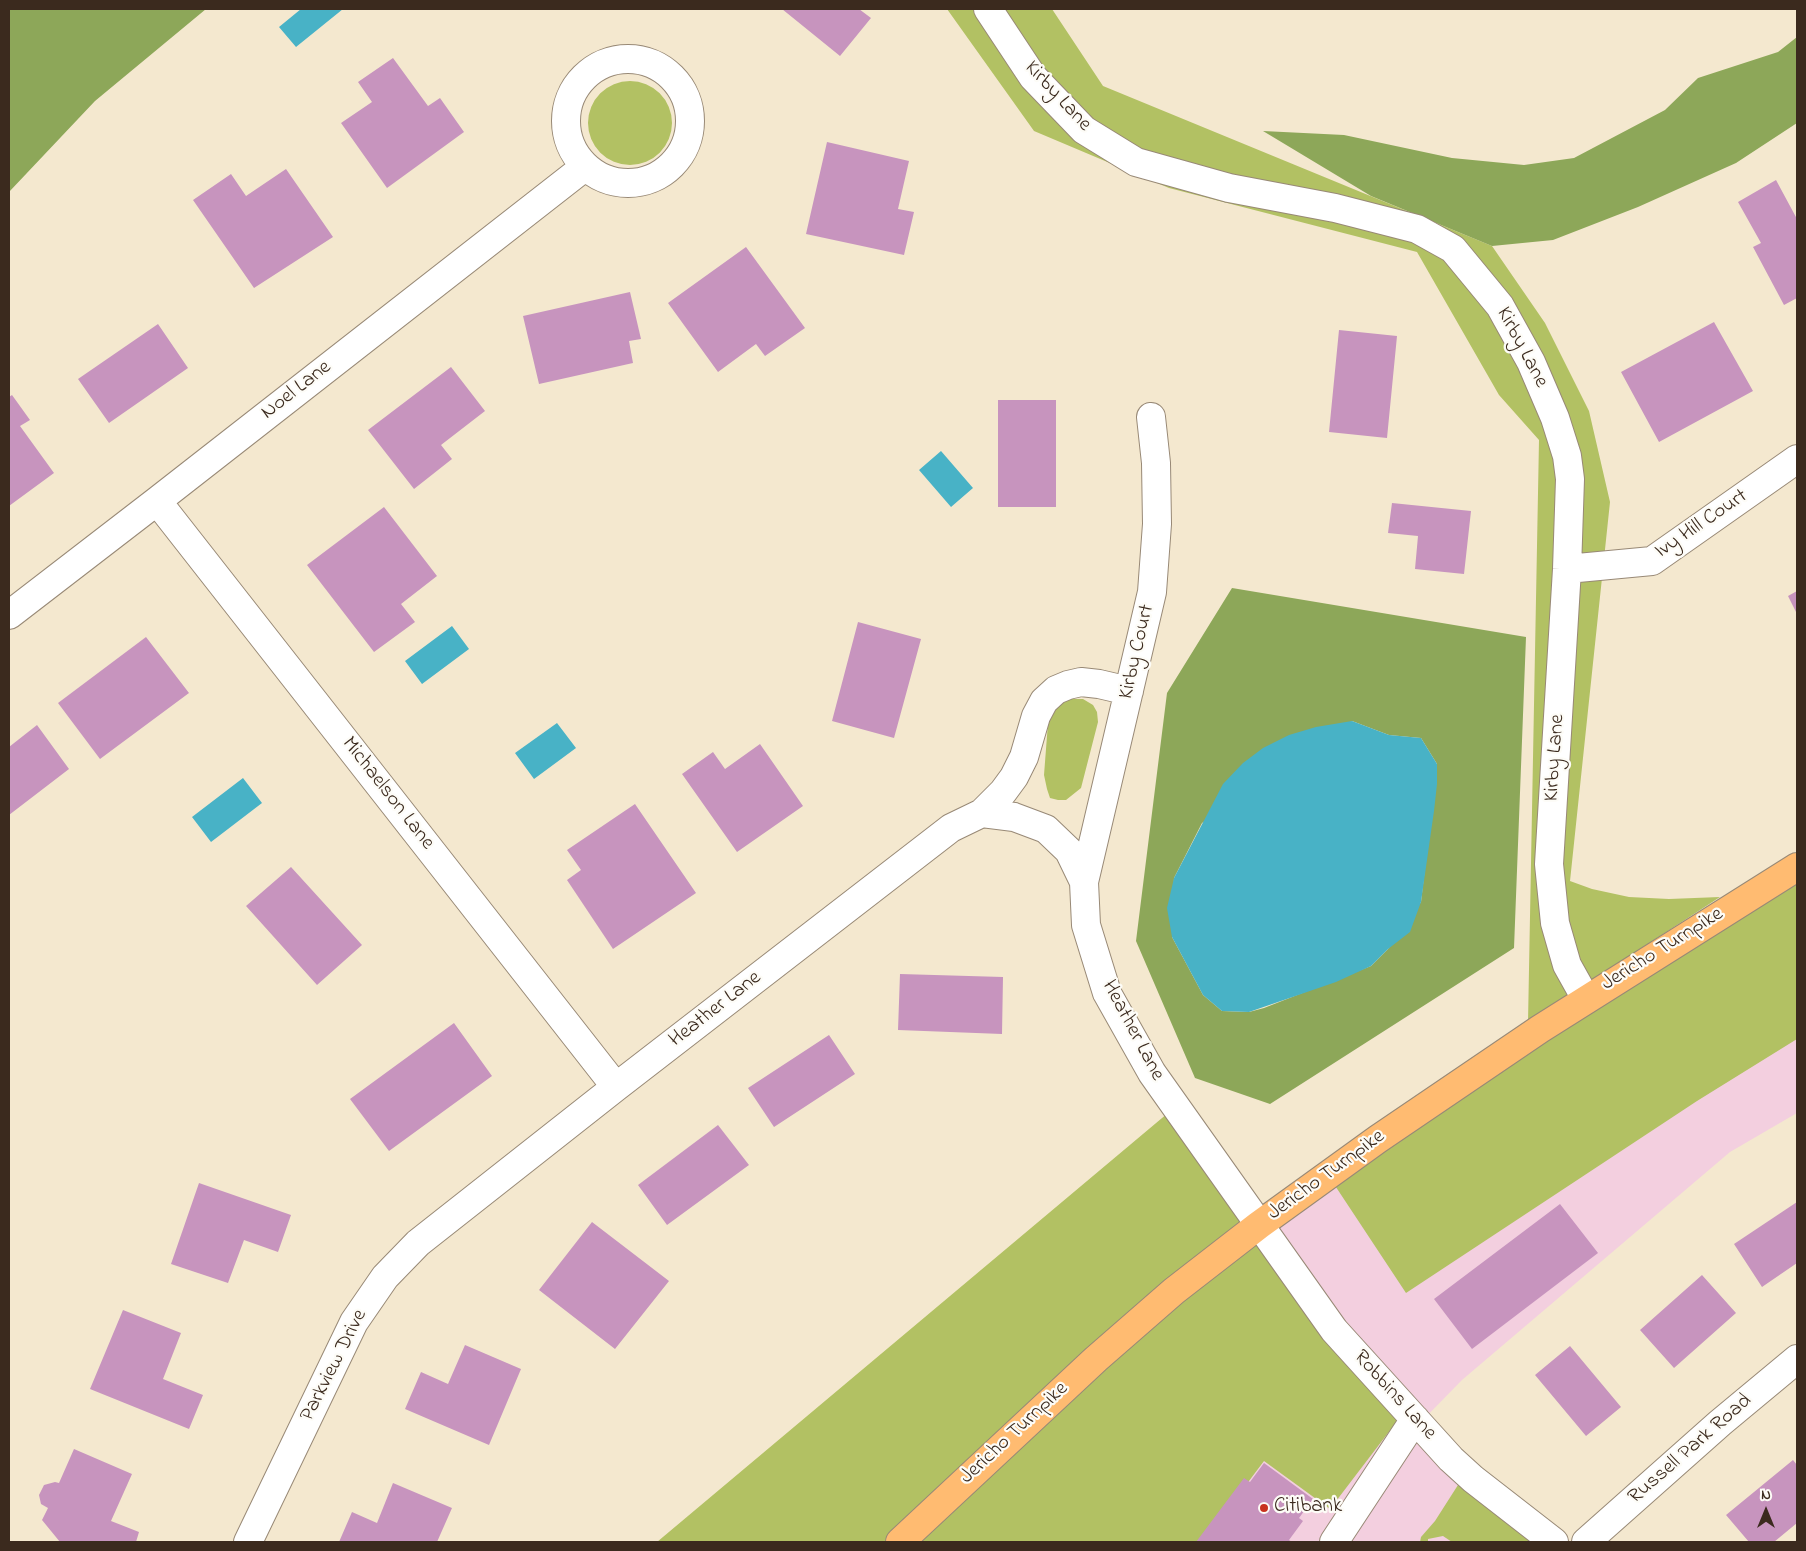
<!DOCTYPE html>
<html>
<head>
<meta charset="utf-8">
<style>
	body { margin:0 }
	#map { position:relative; width:1806px; height:1551px; overflow:hidden; background:#f4e8cf; font-family:"Indie Flower",sans-serif }
	canvas { display:block }
	.frame { position:absolute; inset:0; border:10px solid #3b2a1e; pointer-events:none }
	.north { position:absolute; left:1741px; top:1486px; width:50px; height:50px; -webkit-text-stroke:4px #fdfcf7; paint-order:stroke; rotate:0deg; font-size:14px; font-weight:700; line-height:20px; text-align:center; color:#3b2a1e }
	.north::after { content:''; display:block; margin:auto; width:18px; height:22px; background:#3b2a1e; clip-path:polygon(50% 0,100% 100%,50% 72%,0 100%) }
</style>
</head>
<body>
<div id="map">
<canvas width="1806" height="1551"></canvas>
<div class="frame"></div>
<div class="north">N</div>
</div>
<script>
const c = document.querySelector('canvas').getContext('2d');
c.lineJoin = 'round';
function fill(path, color) {
  c.fillStyle = color;
  c.fill(path, 'evenodd');
}
function shape(rows) {
  const path = new Path2D();
  for (const r of rows) {
    if (r.length === 3) {
      path.moveTo(r[0] + r[2], r[1]);
      path.arc(r[0], r[1], r[2], 0, 2 * Math.PI);
      continue;
    }
    path.moveTo(r[0], r[1]);
    for (let i = 2; i < r.length; i += 2) path.lineTo(r[i], r[i + 1]);
  }
  return path;
}
function trace(path, color, width, dash) {
  c.strokeStyle = color;
  c.lineWidth = width;
  c.lineCap = dash ? 'butt' : 'round';
  c.setLineDash(dash || []);
  c.stroke(path);
}
function write(font, color, halo, rows, align = 'center') {
  c.font = font + ' "Indie Flower",sans-serif';
  c.lineWidth = 4.5;
  c.setLineDash([]);
  c.textBaseline = 'middle';
  c.strokeStyle = halo;
  c.fillStyle = color;
  for (const [text, x, y, turn = 0] of rows) {
    c.save();
    c.translate(x, y);
    c.rotate((+turn || 0) * Math.PI / 180);
    c.textAlign = isNaN(turn) ? turn : align;
    if (halo) c.strokeText(text, 0, 0);
    c.fillText(text, 0, 0);
    c.restore();
  }
}
fill(shape([
	[1797,857,1797,1113,1730,1152,1462,1380,1417,1426,1554,1542,892,1542,1145,1321]
]), '#f3cfdf');
fill(shape([
	[947,9,1052,9,1103,86,1492,246,1545,323,1589,411,1610,502,1570,881,1592,889,1629,897,1669,899,1720,897,1528,1022,1539,440,1499,395,1417,252,1169,188,1034,131],
	[630,123,42],
	[1067,699,1083,699,1093,705,1097,712,1098,722,1081,788,1066,800,1058,800,1050,798,1047,789,1044,775,1048,723,1054,709],
	[1797,870,1797,1039,1697,1101,1406,1293,1328,1175],
	[1168,1113,1246,1227,895,1542,657,1542],
	[1257,1230,1404,1412,1330,1509,1264,1461,1203,1542,902,1542],
	[1465,1474,1558,1542,1452,1542,1443,1536,1428,1539,1428,1542,1420,1542,1421,1537,1435,1521]
]), '#b2c163');
fill(shape([
	[9,9,206,9,95,101,9,192],
	[1797,37,1797,123,1736,163,1638,207,1553,240,1492,246,1371,196,1263,131,1344,135,1452,158,1524,165,1574,158,1665,110,1698,78,1778,52],
	[1232,588,1526,637,1514,948,1270,1104,1195,1078,1136,941,1167,693],
	[1352,721,1389,735,1421,738,1437,764,1421,902,1388,949,1371,966,1264,1008,1249,1012,1222,1011,1203,995,1172,937,1174,878,1202,823]
]), '#8da759');
fill(shape([
	[301,9,343,9,296,47,279,27],
	[941,451,973,488,951,507,919,470],
	[452,626,469,649,422,684,405,661],
	[1352,721,1389,735,1421,738,1437,764,1437,784,1434,811,1421,902,1410,932,1388,949,1371,966,1336,982,1249,1012,1222,1011,1203,995,1172,937,1167,908,1174,878,1223,784,1243,763,1263,748,1289,735,1316,727],
	[557,723,576,748,534,779,515,753],
	[243,778,262,803,211,842,192,817]
]), '#48b2c6');
fill(shape([
	[782,9,859,9,871,18,840,56],
	[393,58,428,106,440,98,464,132,387,188,341,123,372,102,358,82],
	[827,142,909,161,898,209,914,212,904,255,806,234],
	[286,169,333,237,254,288,193,200,231,174,246,196],
	[1776,180,1797,219,1797,298,1784,305,1753,247,1761,243,1738,202],
	[746,247,805,328,765,356,756,344,718,372,668,303],
	[630,292,641,339,629,341,633,363,539,384,523,316],
	[1714,322,1753,391,1659,442,1621,372],
	[158,324,188,368,109,423,78,379],
	[1339,330,1397,336,1387,438,1329,432],
	[451,367,485,411,441,445,452,459,414,489,368,430],
	[12,395,30,420,20,426,54,473,9,506,9,397],
	[998,400,1056,400,1056,507,998,507],
	[1392,503,1471,511,1464,574,1415,569,1418,536,1388,533],
	[384,507,437,576,401,604,415,622,374,652,307,565],
	[1797,591,1797,614,1788,596],
	[858,622,921,639,894,738,832,721],
	[146,637,189,693,100,759,58,703],
	[37,725,69,769,9,815,9,747],
	[760,744,803,806,737,852,682,774,713,752,725,769],
	[635,804,696,893,613,949,567,880,581,870,567,850],
	[291,867,362,945,317,985,246,906],
	[900,974,1003,977,1002,1034,898,1030],
	[454,1023,492,1076,389,1151,350,1099],
	[829,1035,855,1074,774,1127,748,1088],
	[718,1125,749,1165,667,1225,638,1185],
	[199,1183,291,1215,278,1252,244,1240,228,1283,171,1264],
	[1797,1202,1797,1263,1762,1287,1734,1244],
	[1560,1204,1598,1253,1472,1349,1434,1299],
	[592,1222,669,1281,615,1349,539,1290],
	[1702,1275,1736,1313,1674,1368,1640,1330],
	[123,1310,181,1333,163,1379,203,1395,189,1429,90,1389],
	[465,1345,521,1369,489,1445,405,1409,421,1372,448,1384],
	[1570,1346,1621,1407,1586,1436,1535,1375],
	[74,1449,132,1474,111,1521,139,1532,136,1542,60,1542,42,1520,48,1508,41,1504,39,1495,44,1485,55,1482,59,1483],
	[1793,1460,1797,1465,1797,1523,1774,1542,1749,1542,1726,1515],
	[1264,1463,1313,1499,1299,1518,1303,1521,1289,1540,1292,1542,1196,1542,1244,1478,1250,1482],
	[393,1483,452,1508,437,1542,339,1542,352,1512,377,1523]
]), '#c794be');
const minor = shape([
	[988,9,1033,77,1084,130,1136,162,1229,188,1335,208,1417,229,1453,249,1500,306,1531,362,1555,418,1567,456,1570,479,1567,569,1549,864,1555,923,1567,965,1586,999],
	[628,121,62],
	[157,501,616,1087],
	[1567,569,1652,561,1797,459],
	[9,615,157,501,582,169,584,166],
	[982,813,1003,792,1014,777,1024,757,1036,716,1044,701,1056,690,1068,685,1081,682,1099,684,1129,691],
	[1084,882,1152,592,1157,524,1156,463,1151,417],
	[248,1542,354,1322,385,1277,418,1243,616,1087,951,828,982,813,1014,817,1046,829,1069,851,1084,882,1086,925,1107,993,1152,1073,1334,1330,1451,1459,1473,1479,1554,1542],
	[1334,1542,1415,1419],
	[1586,1542,1720,1423,1797,1359]
]);
const major = shape([
	[900,1542,1096,1359,1174,1291,1259,1225,1378,1139,1540,1029,1797,867]
]);
trace(minor, '#988976', 30);
trace(major, '#988976', 30);
trace(minor, '#fff', 28);
trace(major, '#ffbb71', 28);
for (const [x, y, r, color] of [
	[1264,1508,5,"#c8321e"]
]) {
  const dot = new Path2D();
  dot.arc(x, y, r, 0, 2 * Math.PI);
  c.fillStyle = color;
  c.fill(dot);
  trace(dot, '#fdfcf7', 2);
}
write('21px', '#3b2a1e', '#fdfcf7', [
	["Kirby Lane",1057,97,47],
	["Kirby Lane",1521,348,62],
	["Noel Lane",297,391,-38],
	["Ivy Hill Court",1702,525,-34],
	["Kirby Court",1138,652,-77],
	["Kirby Lane",1556,758,-86],
	["Michaelson Lane",387,794,52],
	["Jericho Turnpike",1663,950,-32],
	["Heather Lane",716,1010,-38],
	["Heather Lane",1132,1031,62],
	["Jericho Turnpike",1327,1176,-36],
	["Parkview Drive",335,1366,-63],
	["Robbins Lane",1394,1396,48],
	["Jericho Turnpike",1015,1434,-43],
	["Russell Park Road",1691,1450,-41]
]);
write('21px', '#3b2a1e', '#fdfcf7', [
	["Citibank",1274,1508]
], 'left');
</script>
</body>
</html>
